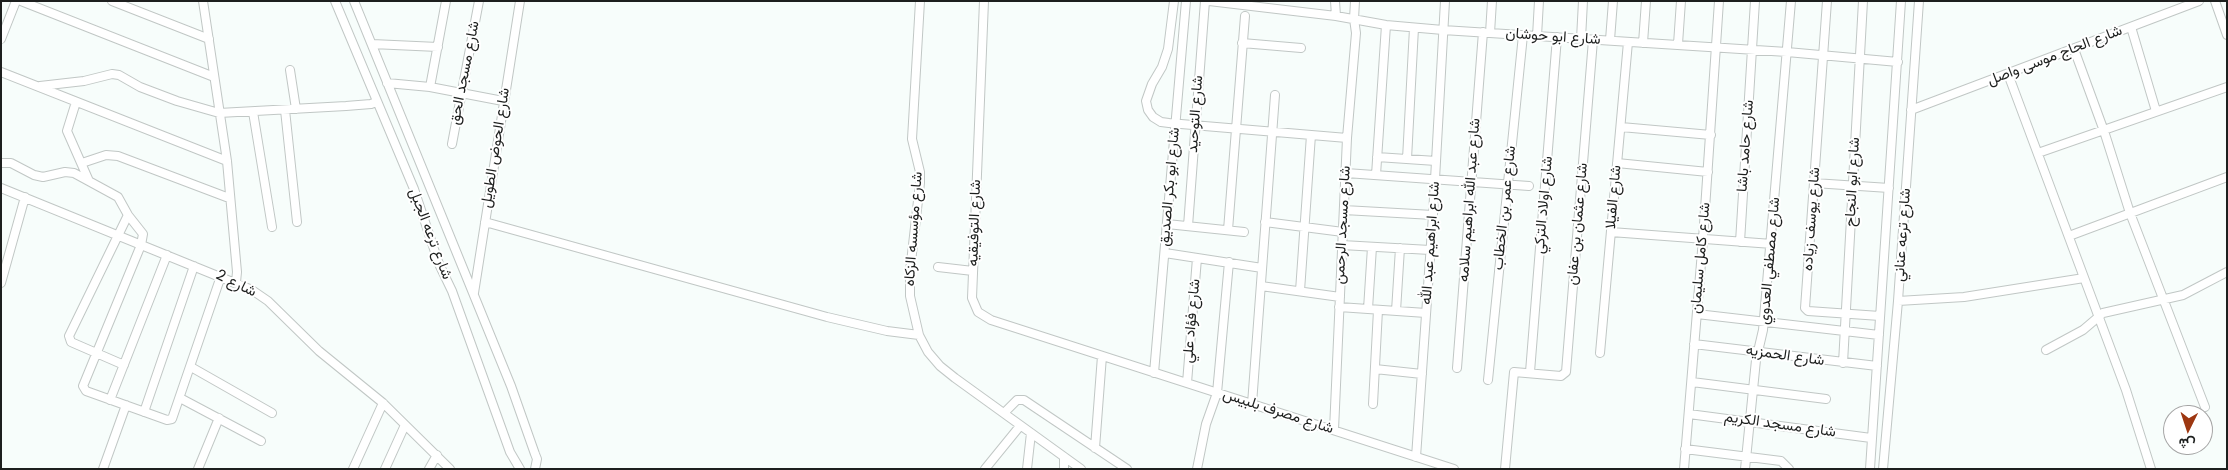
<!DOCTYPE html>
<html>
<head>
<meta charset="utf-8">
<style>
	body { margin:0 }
	#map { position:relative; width:2228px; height:470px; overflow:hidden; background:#f7fdfb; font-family:Poppins,Vazirmatn,sans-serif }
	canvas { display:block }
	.frame { position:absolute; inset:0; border:2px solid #1d1f1e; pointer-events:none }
	.north { position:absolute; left:2163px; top:405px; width:50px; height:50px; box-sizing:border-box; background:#fff; border:1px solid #a5a5a5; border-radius:50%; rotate:184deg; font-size:14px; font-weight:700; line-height:20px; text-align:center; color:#1d1f1e }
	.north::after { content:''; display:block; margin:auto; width:18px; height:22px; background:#9d3711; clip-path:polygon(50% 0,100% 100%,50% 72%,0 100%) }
</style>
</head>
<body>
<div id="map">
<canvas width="2228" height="470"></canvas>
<div class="frame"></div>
<div class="north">ش</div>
</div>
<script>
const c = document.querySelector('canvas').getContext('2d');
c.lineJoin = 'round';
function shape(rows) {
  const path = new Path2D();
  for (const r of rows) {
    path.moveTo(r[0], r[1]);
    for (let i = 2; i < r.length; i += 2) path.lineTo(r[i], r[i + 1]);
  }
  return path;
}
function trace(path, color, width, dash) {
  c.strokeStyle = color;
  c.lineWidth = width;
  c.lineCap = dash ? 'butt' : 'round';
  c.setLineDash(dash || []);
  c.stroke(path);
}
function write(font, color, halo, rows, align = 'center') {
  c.font = font + ' Poppins,Vazirmatn,sans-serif';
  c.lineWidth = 4;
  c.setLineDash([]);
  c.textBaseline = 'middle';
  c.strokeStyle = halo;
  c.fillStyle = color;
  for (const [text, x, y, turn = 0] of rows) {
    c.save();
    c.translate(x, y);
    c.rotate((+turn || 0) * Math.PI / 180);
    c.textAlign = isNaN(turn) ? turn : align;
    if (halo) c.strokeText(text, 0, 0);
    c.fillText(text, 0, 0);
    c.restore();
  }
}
const minor = shape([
	[21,1,214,77],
	[112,1,209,39],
	[203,1,227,161,237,272,236,282],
	[335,1,414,189,439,264,452,291,510,452,520,469],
	[354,1,511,386,535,454,537,459,535,469],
	[920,1,912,139,920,172,920,183,910,271,910,296,919,335,928,352,940,366,955,378,1081,469],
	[984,1,972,298,978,312,991,320,1454,469],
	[1174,1,1168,49,1162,67,1152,84,1146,101,1148,110,1153,117,1161,122,1169,123,1347,138],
	[1209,1,1336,16,1386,25,1443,30,1787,52,1898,62],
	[1335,1,1336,16],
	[1827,1,1805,308,1808,311,1880,316],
	[2215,1,2227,35],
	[2131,27,2156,111],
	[1490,33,1492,1],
	[1537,36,1539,1],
	[1,39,16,1],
	[1581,39,1583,1],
	[1610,40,1613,1],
	[1242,43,1301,48],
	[1643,43,1646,1],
	[372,44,438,47],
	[1678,44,1681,1],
	[2074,49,2104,131,2130,213,2205,407],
	[290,70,296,109],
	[1,72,227,161],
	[2008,74,2126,390,2151,469],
	[387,83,430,87,503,101],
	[40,86,84,81,112,74,119,75,140,87,177,101,219,113,346,106,371,104,376,102],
	[430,87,446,1],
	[76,102,67,131,89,181],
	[285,110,297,222],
	[1911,110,2199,1],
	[253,112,272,227],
	[1621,127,1711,135],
	[452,144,479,1],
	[2038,153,2227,87],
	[1377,157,1436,161],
	[1407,159,1414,28],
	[1,163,11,163,34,175,43,177,65,172,74,173,118,197,128,215,143,234,141,245,83,386,86,391,167,420,172,419,221,276],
	[82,163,106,155,118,156,229,198],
	[1617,163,1708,172],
	[1346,173,1529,186],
	[1376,175,1386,25],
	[1814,183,1889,188],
	[1,188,252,290,268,301,319,351,383,403,450,469],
	[1344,210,1433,215],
	[485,222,827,317,887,331,919,335],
	[1265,222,1343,232],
	[1167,224,1244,232],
	[1188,226,1205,1],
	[1228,230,1245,16],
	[1611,232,1772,244],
	[2069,236,2227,177],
	[1740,242,1755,1],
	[1342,245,1430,250],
	[1165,253,1262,268],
	[938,267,973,271],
	[1,283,25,197],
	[1261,286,1340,297],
	[1300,291,1311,135],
	[474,293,520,1],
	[1898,301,1964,297,2084,278],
	[1339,307,1426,313],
	[1368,309,1372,247],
	[1396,311,1400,248],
	[1697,314,1879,335],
	[1694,344,1877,366],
	[2046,350,2083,330,2103,313,2183,295,2227,272],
	[1600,353,1628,42],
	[1843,363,1863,1],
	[124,365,71,342,69,336,128,215],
	[191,367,272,413],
	[1457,368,1483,32],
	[1375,369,1422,374],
	[1530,372,1557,37],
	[1154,373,1186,1],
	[1488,380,1523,35],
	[1692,382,1826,399],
	[1187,383,1197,258],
	[180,398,261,441],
	[110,400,167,255],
	[1252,404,1275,95],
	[1373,404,1378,310],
	[144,412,194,266],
	[1004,413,1017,400,1024,400,1127,469],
	[1689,414,1871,438],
	[1334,430,1347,138,1356,33,1354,19,1355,1],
	[1095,448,1102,356],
	[1685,449,1781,461,1789,469],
	[1416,457,1433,215,1445,1],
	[103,469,126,405],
	[198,469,219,418],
	[353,469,383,403],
	[385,469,405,425],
	[429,469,437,455],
	[985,469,1020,426],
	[1027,469,1031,433],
	[1064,469,1064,458],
	[1197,469,1206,424,1217,393,1229,262],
	[1505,469,1514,372,1561,376,1566,372,1593,40],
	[1684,469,1703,239,1719,1],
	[1745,469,1756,360,1763,330,1791,1],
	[1870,469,1901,1],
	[1883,469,1898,301,1919,1]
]);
trace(minor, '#c1c7c5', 10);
trace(minor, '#fff', 8);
write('15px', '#1d1f1e', '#fff', [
	["شارع ابو حوشان",1553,37,4],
	["شارع الحاج موسى واصل",2055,56,-21],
	["شارع مسجد الحق",465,73,-79],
	["شارع التوحيد",1196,114,-86],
	["شارع حامد باشا",1746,146,-86],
	["شارع الحوض الطويل",496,148,-81],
	["شارع ابو النجاح",1853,182,-87],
	["شارع ابو بكر الصديق",1170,187,-85],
	["شارع الفيلا",1614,197,-85],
	["شارع عبد الله ابراهيم سلامه",1470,200,-86],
	["شارع اولاد التركي",1544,205,-85],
	["شارع عمر بن الخطاب",1505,208,-84],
	["شارع يوسف زياده",1812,219,-86],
	["شارع التوفيقيه",975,223,-88],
	["شارع عثمان بن عفان",1578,224,-85],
	["شارع مسجد الرحمن",1343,225,-87],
	["شارع مؤسسه الزكاه",914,229,-86],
	["شارع ترعه الجبل",430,234,69],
	["شارع ترعه عناني",1903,235,-86],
	["شارع ابراهيم عبد الله",1431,243,-86],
	["شارع كامل سليمان",1701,258,-85],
	["شارع مصطفي العدوي",1770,261,-85],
	["شارع 2",236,284,26],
	["شارع فؤاد علي",1192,321,-85],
	["شارع الحمزيه",1785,356,8],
	["شارع مصرف بلبيس",1278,412,18],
	["شارع مسجد الكريم",1780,425,8]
]);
</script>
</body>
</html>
